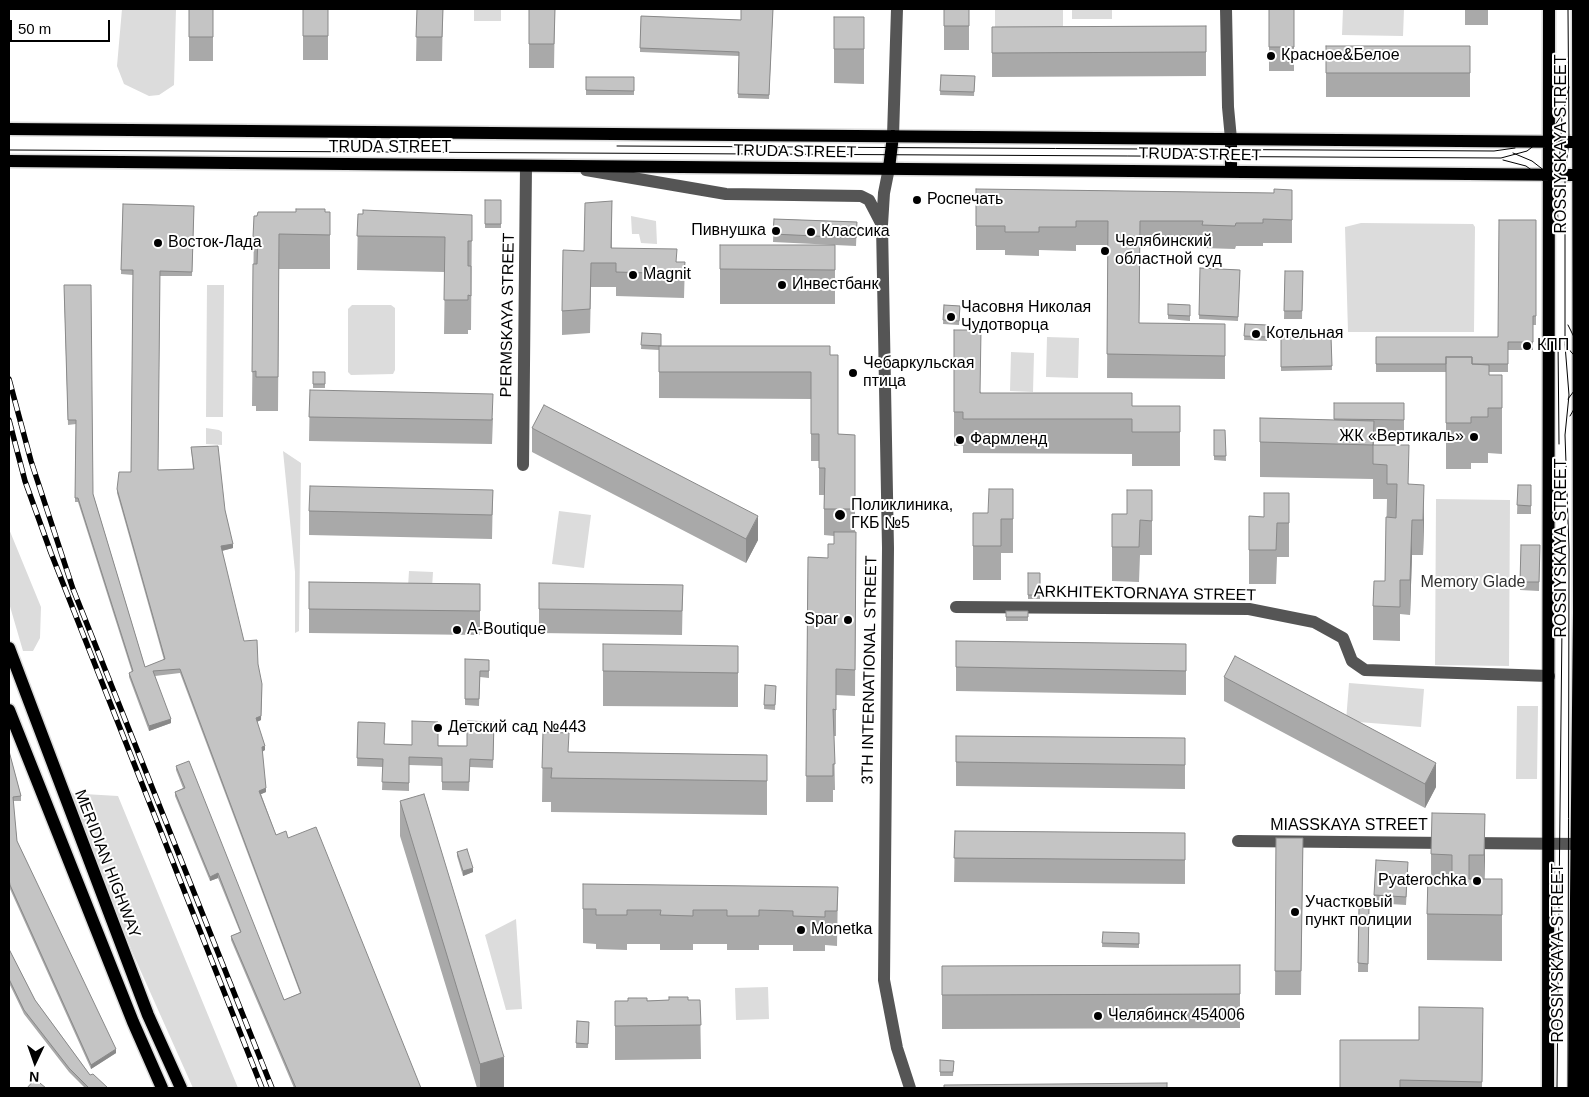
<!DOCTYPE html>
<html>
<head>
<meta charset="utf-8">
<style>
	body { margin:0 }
	#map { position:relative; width:1589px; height:1097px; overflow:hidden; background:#fff; font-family:Arial,sans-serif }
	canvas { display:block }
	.frame { position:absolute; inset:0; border:10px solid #000; pointer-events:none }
	.north { position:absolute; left:10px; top:1037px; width:50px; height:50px; -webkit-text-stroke:4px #fff; paint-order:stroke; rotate:183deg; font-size:14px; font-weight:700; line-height:20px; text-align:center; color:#000 }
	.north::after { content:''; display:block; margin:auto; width:18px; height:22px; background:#000; clip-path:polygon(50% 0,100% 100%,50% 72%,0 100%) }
	.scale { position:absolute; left:10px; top:20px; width:100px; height:22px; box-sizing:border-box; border:2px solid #000; border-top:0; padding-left:6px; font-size:15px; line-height:18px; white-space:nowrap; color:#000; -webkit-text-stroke:4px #fff; paint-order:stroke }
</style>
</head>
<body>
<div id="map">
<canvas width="1589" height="1097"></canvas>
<div class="frame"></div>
<div class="north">N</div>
<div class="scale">50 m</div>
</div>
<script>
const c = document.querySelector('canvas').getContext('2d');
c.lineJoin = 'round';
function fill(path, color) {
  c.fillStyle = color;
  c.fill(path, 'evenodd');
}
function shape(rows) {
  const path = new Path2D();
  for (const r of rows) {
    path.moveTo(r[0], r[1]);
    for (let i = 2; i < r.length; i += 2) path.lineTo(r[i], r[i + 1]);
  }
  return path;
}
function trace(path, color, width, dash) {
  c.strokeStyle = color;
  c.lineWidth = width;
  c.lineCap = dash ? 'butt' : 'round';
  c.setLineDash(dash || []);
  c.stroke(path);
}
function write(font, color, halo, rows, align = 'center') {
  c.font = font + ' Arial,sans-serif';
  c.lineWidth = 4;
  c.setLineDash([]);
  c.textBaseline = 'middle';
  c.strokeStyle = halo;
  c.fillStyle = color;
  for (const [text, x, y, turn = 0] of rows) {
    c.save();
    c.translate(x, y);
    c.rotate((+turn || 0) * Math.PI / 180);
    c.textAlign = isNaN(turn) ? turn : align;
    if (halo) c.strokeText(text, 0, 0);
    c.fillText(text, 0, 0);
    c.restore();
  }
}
fill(shape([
	[122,9,176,9,174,85,159,95,149,96,124,84,117,66],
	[474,9,501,9,501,21,474,21],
	[995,9,1063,9,1063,28,995,28],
	[1072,9,1112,9,1112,19,1072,19],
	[1343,9,1404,9,1403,36,1342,35],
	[631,216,656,221,657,244,641,243,639,234,632,234],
	[1361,223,1473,224,1475,227,1474,332,1348,332,1345,227],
	[207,285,224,285,223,417,206,417],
	[352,305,391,305,395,308,395,370,393,374,351,375,348,372,348,309],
	[1047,337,1079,338,1078,378,1046,377],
	[1011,352,1034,353,1033,392,1010,391],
	[206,428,219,430,222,432,222,445,206,444],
	[283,451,301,463,299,631,295,633,295,572],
	[1436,499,1510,500,1509,666,1435,665],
	[559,511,591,515,584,568,552,564],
	[9,529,41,607,40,638,33,651,23,651,9,603],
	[409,571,433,572,432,588,408,587],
	[1349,683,1424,689,1421,727,1346,721],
	[1517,706,1538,706,1537,779,1516,779],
	[67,793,118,796,238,1088,193,1088,134,956],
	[516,919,522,1009,506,1010,485,935],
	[768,987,769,1019,736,1020,735,988]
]), '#dcdcdc');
const major = shape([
	[9,129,1580,142],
	[1231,139,1231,172],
	[9,161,1580,175],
	[889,168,893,136],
	[9,648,148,1015,181,1088],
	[9,710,133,1022,162,1088],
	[1548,1088,1549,9],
	[1574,1088,1579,613,1578,9]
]);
trace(major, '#dbdbdb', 15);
trace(shape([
	[1226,9,1228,107,1231,139],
	[893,136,897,9],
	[889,168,884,193,882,225,888,548,884,980,897,1048,910,1088],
	[586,170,726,194,861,196,869,200,882,225],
	[523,465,526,166],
	[956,607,1249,609,1314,622,1343,638,1352,661,1365,670,1549,676],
	[1238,841,1448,843],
	[1468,843,1580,844]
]), '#555', 12);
trace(major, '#000', 12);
trace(shape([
	[617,146,1494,151,1515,148],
	[9,150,1501,158,1527,151,1549,134,1563,113,1569,87],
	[1513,153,1532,161,1550,175,1563,198],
	[1503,160,1526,166,1541,177,1557,206,1558,219],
	[1559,169,1562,116],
	[1568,325,1580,349],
	[1558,339,1559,444],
	[1565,345,1580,362],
	[1568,399,1580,383],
	[1570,416,1580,399],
	[1557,1088,1562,626],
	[1568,1088,1569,549,1565,435,1569,395,1565,345,1565,174,1569,141,1568,9]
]), '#000', 1);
const rail = shape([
	[9,379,31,461,73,589,272,1088],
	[9,420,25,481,51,553,262,1088]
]);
trace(rail, '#000', 5.5);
trace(rail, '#fff', 4, [11]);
fill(shape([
	[189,9,213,9,213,61,189,61],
	[303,9,328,9,328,60,303,60],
	[417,9,443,9,442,61,416,61],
	[529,9,555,9,554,68,529,68],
	[773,9,769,99,738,98,739,56,640,52,641,16,741,20],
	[944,9,969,9,969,50,944,50],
	[1269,9,1294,9,1294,71,1269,71],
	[1465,9,1488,9,1488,25,1465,25],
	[864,17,864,84,834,83,834,49],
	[1206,26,1206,76,992,77,992,27],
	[1326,46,1470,46,1470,97,1326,97],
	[941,75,975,76,974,96,940,95],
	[586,77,634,77,634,95,586,95],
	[976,189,1274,193,1292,190,1292,243,1263,243,1263,246,1236,246,1235,249,1202,248,1202,245,1140,244,1139,323,1225,324,1225,379,1107,378,1108,245,1076,245,1076,251,1039,250,1039,256,1005,255,1005,250,976,250],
	[485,200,501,200,501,228,485,228],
	[612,201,612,248,677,262,685,262,684,298,616,296,616,287,591,287,590,333,562,335,562,311,584,251],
	[123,204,194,206,192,276,160,276,158,470,193,469,191,447,225,510,233,548,222,551,261,720,257,722,265,750,262,751,266,792,261,794,276,835,288,838,421,1088,294,1088,231,940,231,936,240,932,218,878,210,881,175,796,175,792,183,788,176,770,176,766,284,1000,300,993,180,673,155,676,171,723,149,731,129,677,129,673,132,672,78,502,75,502,76,424,68,425,64,290,93,494,145,667,164,660,117,493,117,489,131,472,133,275,121,274],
	[296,212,330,212,330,269,279,269,278,411,256,411,256,406,252,406,254,216],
	[358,214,472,215,471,330,468,330,468,334,444,334,445,272,357,270],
	[774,219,857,222,856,246,835,245,835,304,720,304,720,245,835,245,773,242],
	[1536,220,1536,325,1533,325,1533,350,1508,350,1508,372,1489,372,1489,375,1502,375,1502,454,1488,453,1488,463,1471,463,1471,469,1446,469,1446,372,1376,372,1376,337,1498,337],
	[1200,268,1240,270,1238,321,1199,319],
	[1285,271,1303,271,1302,319,1284,319],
	[1168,304,1190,305,1190,321,1168,319],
	[944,305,960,306,959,325,943,324],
	[1245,324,1267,325,1267,341,1244,340],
	[954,330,981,393,1132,406,1180,406,1180,466,1132,466,1132,454,963,453,963,446,954,446],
	[642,333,661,346,830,355,838,434,855,435,855,532,856,558,855,696,836,695,836,736,834,736,835,790,833,790,833,802,806,802,808,557,828,558,834,544,834,536,824,535,824,495,819,495,819,461,811,461,811,399,659,398,659,350,641,349],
	[1281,337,1331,337,1332,370,1281,371],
	[313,372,325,372,325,388,313,388],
	[310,390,493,418,492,444,309,441],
	[1334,403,1404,403,1404,432,1374,432,1374,445,1409,484,1424,519,1423,555,1412,555,1410,615,1400,614,1400,641,1373,640,1373,606,1385,581,1387,499,1373,499,1373,479,1260,477,1260,418,1334,420],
	[532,428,758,540,746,563,532,452],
	[1214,430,1225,430,1226,461,1214,460],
	[1518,485,1531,485,1531,514,1517,514],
	[1013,489,1013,553,1001,553,1001,580,973,580,973,513,988,513],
	[493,490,492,539,309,535,309,511],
	[1152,490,1152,555,1140,555,1139,582,1112,581,1112,514,1127,514],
	[1289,493,1289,557,1277,557,1276,584,1249,584,1249,516,1264,517],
	[1521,545,1540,545,1539,591,1520,590],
	[1028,573,1040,573,1040,599,1028,599],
	[309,582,480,584,480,635,309,633],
	[539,583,683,585,682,635,539,633],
	[1006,611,1028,611,1028,621,1006,621],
	[956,641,1186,644,1186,695,956,691],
	[738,646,738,707,603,706,603,671],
	[465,659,489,660,489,678,480,677,479,706,465,705],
	[1224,677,1436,787,1425,808,1224,701],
	[765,685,776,686,775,710,764,709],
	[358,722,384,744,467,746,494,722,493,768,470,767,469,791,442,790,442,766,409,765,409,791,382,790,383,767,357,766],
	[543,732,569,752,767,755,767,815,551,812,551,802,542,802],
	[956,736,1185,738,1185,789,956,786],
	[9,751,21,796,21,801,13,801,17,841,116,1053,91,1069,10,889,9,883],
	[400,801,504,1088,477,1088,400,836],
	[1485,814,1484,879,1502,879,1502,961,1427,960,1427,914,1431,876,1431,854],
	[955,831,1185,833,1185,884,954,882],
	[1276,838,1303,838,1301,995,1275,995],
	[457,852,473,872,463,876,457,856],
	[1408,870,1406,905,1374,903,1374,895],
	[583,884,838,887,837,946,825,945,825,951,793,951,793,945,759,945,759,950,727,950,727,944,693,944,693,950,660,950,660,944,627,944,627,950,596,949,596,944,583,943],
	[1359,908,1369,908,1368,972,1358,972],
	[1103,932,1139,933,1139,948,1102,947],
	[9,949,35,1000,90,1075,108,1088,85,1088,69,1072,24,1014,9,983],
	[1240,965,1240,1028,942,1029,942,966],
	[700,1000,701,1059,615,1060,615,1001],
	[577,1021,589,1022,588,1048,576,1048],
	[1483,1033,1482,1088,1340,1088,1419,1040],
	[940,1060,954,1061,953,1076,940,1076]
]), '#a9a9a9');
fill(shape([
	[1424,485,1424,519,1423,555,1423,520],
	[758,516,758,540,746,563,746,539],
	[1412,520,1412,555,1410,615,1410,580],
	[233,544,233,548,221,551,221,546],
	[262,688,261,720,256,722,256,718],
	[171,719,171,723,149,731,149,726],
	[265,746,265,750,262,752,262,747],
	[1436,763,1436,787,1425,808,1425,784],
	[266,788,266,792,259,795,259,791],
	[1485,814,1485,859,1484,901,1484,855],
	[473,868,473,872,463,876,463,871],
	[218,873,218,878,210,881,210,877],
	[116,1049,116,1053,91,1069,91,1065],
	[504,1057,504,1088,480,1088,480,1064]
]), '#898989');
const building = shape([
	[189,9,213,9,213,37,189,37,189,9],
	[303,9,328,9,328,36,303,36,303,9],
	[417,9,443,9,442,37,416,37,417,9],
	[529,9,555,9,554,44,529,44,529,9],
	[741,9,773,9,769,95,738,94,739,52,640,48,641,16,741,20,741,9],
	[944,9,969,9,969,26,944,26,944,9],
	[1269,9,1294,9,1294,47,1269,47,1269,9],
	[834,17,864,17,864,49,834,49,834,17],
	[1206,26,1206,52,992,53,992,27,1206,26],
	[1326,46,1470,46,1470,73,1326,73,1326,46],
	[941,75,975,76,974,92,940,91,941,75],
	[586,77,634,77,634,91,586,90,586,77],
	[976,189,1274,193,1274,189,1292,190,1292,220,1263,219,1263,223,1236,223,1235,226,1202,225,1203,221,1140,221,1139,323,1225,324,1225,356,1107,354,1108,221,1076,221,1076,227,1039,227,1039,232,1005,232,1005,226,976,226,976,189],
	[485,200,501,200,501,224,485,224,485,200],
	[612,201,611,248,677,249,676,262,685,262,684,274,616,272,616,263,591,263,590,309,562,311,563,250,584,251,585,203,612,201],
	[123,204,194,206,192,272,160,271,158,470,194,469,191,447,218,446,225,510,233,544,221,546,244,641,257,640,258,664,262,684,261,716,256,718,265,746,262,747,266,788,259,791,276,835,286,831,288,838,316,827,421,1088,296,1088,231,936,241,932,218,873,210,877,175,792,185,788,176,766,189,761,284,1000,301,993,180,669,153,671,171,719,149,726,129,673,133,671,78,498,75,498,76,420,68,420,64,285,91,285,93,494,145,667,165,659,117,489,119,472,131,472,133,270,121,270,123,204],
	[296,209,325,209,325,212,330,212,330,235,279,234,278,377,256,377,256,371,252,372,253,264,257,264,258,237,253,237,254,216,257,216,258,212,296,212,296,209],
	[363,210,472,215,472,241,468,241,468,266,471,266,471,296,468,295,468,300,444,300,445,237,357,236,358,214,363,214,363,210],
	[774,219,857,222,856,238,773,234,774,219],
	[1499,220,1536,220,1536,316,1533,316,1533,342,1508,342,1508,364,1472,364,1472,357,1446,357,1446,364,1376,364,1376,337,1498,337,1499,220],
	[720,245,835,245,835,270,720,269,720,245],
	[1200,268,1240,270,1238,317,1199,315,1200,268],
	[1285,271,1303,271,1302,311,1284,311,1285,271],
	[1168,304,1190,305,1190,316,1168,315,1168,304],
	[944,305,960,306,959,321,943,320,944,305],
	[1245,324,1267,325,1267,337,1244,336,1245,324],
	[954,330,981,330,980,393,1132,393,1132,406,1180,406,1180,432,1132,432,1132,419,963,419,963,412,954,412,954,330],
	[642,333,661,334,661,346,641,345,642,333],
	[1281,337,1331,337,1332,366,1281,367,1281,337],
	[659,346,830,346,830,355,838,355,838,434,855,435,855,509,824,509,825,468,819,468,819,434,811,434,811,372,659,372,659,346],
	[1446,357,1472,357,1472,364,1489,365,1489,375,1502,375,1502,408,1488,408,1488,417,1471,417,1471,423,1446,423,1446,357],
	[313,372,325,372,325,384,313,384,313,372],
	[310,390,493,394,492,420,309,417,310,390],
	[1334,403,1404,403,1404,420,1334,419,1334,403],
	[544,405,758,516,746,539,532,428,544,405],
	[1260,418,1374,421,1373,445,1260,442,1260,418],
	[1214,430,1225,430,1226,456,1214,456,1214,430],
	[1373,445,1409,445,1408,484,1424,485,1423,520,1412,520,1410,580,1400,580,1400,607,1373,606,1374,581,1385,581,1386,517,1396,518,1397,484,1387,484,1387,465,1373,464,1373,445],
	[1518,485,1531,485,1531,506,1517,505,1518,485],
	[310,486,493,490,492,515,309,511,310,486],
	[989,489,1013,489,1013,519,1001,519,1001,546,973,546,973,513,988,513,989,489],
	[1127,490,1152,490,1152,521,1140,520,1139,547,1112,547,1112,514,1127,514,1127,490],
	[1264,493,1289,493,1289,523,1277,523,1276,550,1249,550,1249,516,1264,517,1264,493],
	[834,532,856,532,855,670,836,669,836,710,833,709,835,764,833,764,833,776,806,776,808,557,828,558,828,544,834,544,834,532],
	[1521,545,1540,545,1539,582,1520,582,1521,545],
	[1028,573,1040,573,1040,595,1028,595,1028,573],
	[309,582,480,584,480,611,309,609,309,582],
	[539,583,683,585,682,611,539,609,539,583],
	[1006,611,1028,611,1028,617,1006,617,1006,611],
	[956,641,1186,644,1186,671,956,667,956,641],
	[603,644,738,646,738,673,603,671,603,644],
	[1235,656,1436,763,1425,784,1224,677,1235,656],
	[465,659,489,660,489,671,480,671,479,699,465,699,465,659],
	[765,685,776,686,775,705,764,705,765,685],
	[412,721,438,722,438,746,467,746,467,721,494,722,493,760,470,759,469,782,442,782,442,758,409,757,409,783,382,782,383,759,357,758,358,722,385,723,384,744,412,745,412,721],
	[543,732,569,733,568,752,767,755,767,781,551,778,552,768,542,768,543,732],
	[956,736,1185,738,1185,765,956,762,956,736],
	[9,751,21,796,13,797,17,841,116,1049,91,1065,10,885,9,879,9,751],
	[424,794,504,1057,480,1064,400,801,424,794],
	[1432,813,1485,814,1484,855,1469,855,1469,879,1502,879,1502,915,1427,914,1428,876,1452,876,1452,855,1431,854,1432,813],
	[955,831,1185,833,1185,860,954,858,955,831],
	[1276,838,1303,838,1301,971,1275,971,1276,838],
	[467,849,473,868,463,871,457,852,467,849],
	[1376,860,1408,862,1406,897,1374,895,1376,860],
	[583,884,838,887,837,911,825,911,825,917,793,916,793,911,759,910,759,916,727,916,727,910,693,910,693,916,660,915,661,910,627,910,627,915,596,915,596,909,583,909,583,884],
	[1359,908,1369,908,1368,964,1358,963,1359,908],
	[1103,932,1139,933,1139,944,1102,943,1103,932],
	[9,949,35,1000,90,1075,93,1074,108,1088,89,1088,69,1068,24,1010,9,979,9,949],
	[1240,965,1240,994,942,995,942,966,1240,965],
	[669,997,688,997,688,1000,700,1000,701,1025,615,1026,615,1001,628,1001,628,998,647,998,647,1001,669,1000,669,997],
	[1419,1007,1483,1008,1482,1082,1400,1080,1400,1088,1340,1088,1340,1040,1419,1040,1419,1007],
	[577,1021,589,1022,588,1044,576,1043,577,1021],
	[940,1060,954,1061,953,1072,940,1072,940,1060],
	[35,1079,46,1088,27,1088,35,1079],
	[1167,1083,1167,1088,944,1088,944,1085,1167,1083]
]);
fill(building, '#c4c4c4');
trace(building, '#898989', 1);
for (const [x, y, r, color] of [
	[1271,56,5,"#000"],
	[917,200,5,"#000"],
	[776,231,5,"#000"],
	[811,232,5,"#000"],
	[158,243,5,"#000"],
	[1105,251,5,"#000"],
	[633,275,5,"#000"],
	[782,285,5,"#000"],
	[951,317,5,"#000"],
	[1256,334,5,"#000"],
	[1527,346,5,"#000"],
	[853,373,5,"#000"],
	[1474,437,5,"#000"],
	[960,440,5,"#000"],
	[840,515,6,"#000"],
	[848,620,5,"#000"],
	[457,630,5,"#000"],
	[438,728,5,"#000"],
	[1477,881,5,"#000"],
	[1295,912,5,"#000"],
	[801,930,5,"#000"],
	[1098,1016,5,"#000"]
]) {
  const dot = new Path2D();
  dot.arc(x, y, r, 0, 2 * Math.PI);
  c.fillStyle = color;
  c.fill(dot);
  trace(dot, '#fff', 2);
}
write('16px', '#000', '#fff', [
	["Красное&Белое",1281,56],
	["Роспечать",927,200],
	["Пивнушка",766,231,"right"],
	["Классика",821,232],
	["Челябинский",1115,242],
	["областной суд",1115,260],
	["Восток-Лада",168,243],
	["Magnit",643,275],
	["Инвестбанк",792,285],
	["Часовня Николая",961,308],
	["Чудотворца",961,326],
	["Котельная",1266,334],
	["КПП",1537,346],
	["Чебаркульская",863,364],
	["птица",863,382],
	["ЖК «Вертикаль»",1464,437,"right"],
	["Фармленд",970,440],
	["Поликлиника,",851,506],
	["ГКБ №5",851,524],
	["Spar",838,620,"right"],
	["A-Boutique",467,630],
	["Детский сад №443",448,728],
	["Pyaterochka",1467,881,"right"],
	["Участковый",1305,903],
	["пункт полиции",1305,921],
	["Monetka",811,930],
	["Челябинск 454006",1108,1016]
], 'left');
write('16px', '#000', '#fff', [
	["ROSSIYSKAYA STREET",1562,144,-90],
	["TRUDA STREET",390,148],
	["TRUDA STREET",795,152,1],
	["TRUDA STREET",1200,155,1],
	["PERMSKAYA STREET",508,315,-89],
	["ROSSIYSKAYA STREET",1562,548,-90],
	["ARKHITEKTORNAYA STREET",1145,594,1],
	["3TH INTERNATIONAL STREET",870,670,-89],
	["MIASSKAYA STREET",1349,826],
	["MERIDIAN HIGHWAY",107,864,69],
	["ROSSIYSKAYA STREET",1559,953,-90]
]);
write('16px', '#333', '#fff', [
	["Memory Glade",1473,583]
]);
</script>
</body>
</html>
